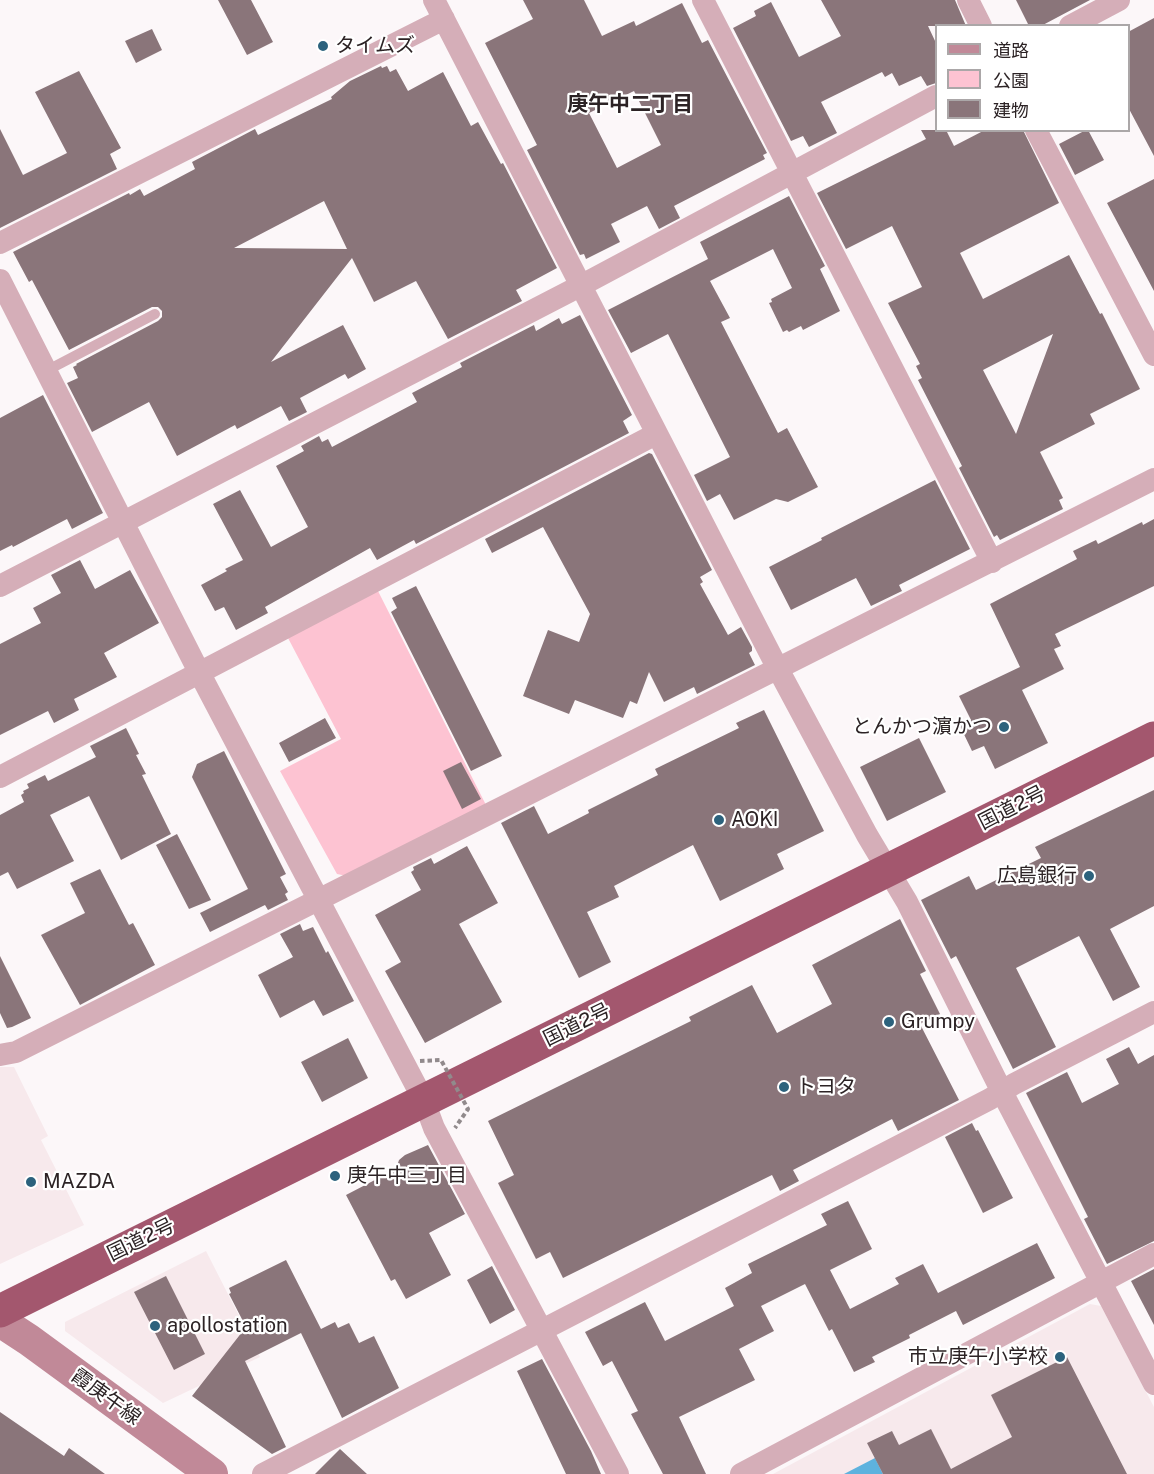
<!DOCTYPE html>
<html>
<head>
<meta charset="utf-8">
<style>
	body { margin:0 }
	#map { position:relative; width:1154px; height:1474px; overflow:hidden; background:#fcf7f9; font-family:"Public Sans","Noto Sans JP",sans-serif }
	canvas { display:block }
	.legend { position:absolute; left:935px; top:24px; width:195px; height:108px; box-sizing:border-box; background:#fff; border:2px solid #aba7a8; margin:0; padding:8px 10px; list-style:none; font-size:18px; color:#2c2325 }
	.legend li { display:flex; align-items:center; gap:12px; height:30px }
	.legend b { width:30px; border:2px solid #aba7a8 }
</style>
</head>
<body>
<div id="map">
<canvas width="1154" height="1474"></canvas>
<ul class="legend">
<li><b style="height:8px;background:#c18998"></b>道路</li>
<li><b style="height:16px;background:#fdc3d2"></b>公園</li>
<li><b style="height:16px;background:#8a757a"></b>建物</li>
</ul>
</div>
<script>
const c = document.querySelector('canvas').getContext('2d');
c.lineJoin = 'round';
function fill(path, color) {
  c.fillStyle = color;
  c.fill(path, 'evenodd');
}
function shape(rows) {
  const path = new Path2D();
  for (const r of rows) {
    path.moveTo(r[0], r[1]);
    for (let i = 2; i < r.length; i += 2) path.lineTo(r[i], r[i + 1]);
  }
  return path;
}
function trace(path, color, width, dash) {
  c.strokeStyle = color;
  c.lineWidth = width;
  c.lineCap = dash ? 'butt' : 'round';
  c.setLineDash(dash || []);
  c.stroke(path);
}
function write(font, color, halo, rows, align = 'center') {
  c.font = font + ' "Public Sans","Noto Sans JP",sans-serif';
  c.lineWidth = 4.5;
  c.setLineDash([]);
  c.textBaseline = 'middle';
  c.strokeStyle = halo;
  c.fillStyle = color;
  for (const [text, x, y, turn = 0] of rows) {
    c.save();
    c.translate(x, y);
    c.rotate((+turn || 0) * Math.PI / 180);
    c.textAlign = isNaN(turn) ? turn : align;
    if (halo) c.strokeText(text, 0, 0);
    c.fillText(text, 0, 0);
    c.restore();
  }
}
fill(shape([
	[0,1067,14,1067,48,1136,41,1140,84,1225,0,1264],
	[206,1251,260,1357,163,1403,65,1331,65,1322],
	[1090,1304,1101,1306,1154,1407,1154,1474,773,1474]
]), '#f7e9ec');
fill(shape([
	[378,591,487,807,347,876,337,874,280,771,341,739,288,638]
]), '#fdc3d2');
fill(shape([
	[875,1458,883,1474,844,1474]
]), '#5eb2de');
fill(shape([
	[218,0,251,0,273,42,247,55],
	[523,0,584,0,602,36,634,21,636,26,682,3,702,43,708,40,767,153,763,155,765,159,674,206,680,218,659,229,647,206,611,224,620,242,586,259,584,254,580,255,527,150,537,145,485,43,533,19],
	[634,91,661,145,617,168,589,113],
	[821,0,955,0,966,26,928,26,936,43,936,83,927,86,921,76,899,86,892,73,885,77,882,72,821,102,837,133,809,147,803,136,791,141,733,28,756,16,754,11,771,2,799,57,841,36],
	[1016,0,1090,0,1041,26,1029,26],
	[1154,18,1154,156,1128,107,1128,32],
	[152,29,162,50,136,63,125,41],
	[381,66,382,68,387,66,390,72,396,69,408,91,443,72,471,126,478,122,501,164,503,163,557,268,516,290,522,301,448,339,416,281,374,302,352,258,271,362,343,325,366,369,348,379,345,374,300,398,307,412,289,421,281,406,237,429,235,425,177,456,149,402,92,432,67,383,78,378,73,367,77,365,76,364,158,321,162,317,162,311,158,307,152,307,69,350,32,280,29,282,13,252,129,193,130,195,140,189,144,196,195,169,192,162,255,129,258,135,332,99,331,97,350,81],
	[324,201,347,249,234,248],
	[79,71,121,148,110,154,117,169,0,228,0,129,23,175,67,153,35,92],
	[921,130,946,130,954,146,985,130,1023,130,1059,203,960,253,983,299,1069,255,1100,314,1102,313,1140,389,1090,414,1095,424,1040,452,1063,498,1059,500,1063,509,1000,540,997,535,994,537,959,468,962,466,918,380,922,378,916,366,920,364,888,303,922,287,892,226,846,249,817,193,926,139],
	[1053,334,1016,434,983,370],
	[1086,130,1088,130,1104,160,1075,175,1059,144],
	[1154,179,1154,291,1107,203],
	[789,196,825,266,820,269,840,311,803,330,801,326,789,332,787,330,783,332,769,303,772,302,771,299,792,288,773,249,710,281,730,318,721,322,778,433,787,428,818,487,788,502,776,499,734,520,720,494,707,501,694,475,730,457,668,334,631,353,608,310,708,259,700,242],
	[580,315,632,415,623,421,629,433,416,544,414,540,377,560,370,548,265,607,268,613,236,630,224,607,215,611,201,585,227,571,225,569,243,560,213,504,240,490,271,547,308,527,276,466,304,451,301,446,319,436,322,442,328,439,332,447,417,402,412,393,462,367,460,363,534,325,536,331,559,318,562,324],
	[43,395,103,513,72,529,67,519,13,547,12,545,0,551,0,418],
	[649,453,652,454,712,570,700,577,703,582,700,584,728,635,741,627,752,647,752,651,749,653,755,665,697,694,694,687,664,702,649,672,637,704,630,701,623,718,575,700,569,714,523,696,548,630,579,642,590,614,543,527,492,553,485,539],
	[935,480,970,549,899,585,902,591,871,606,856,578,791,610,769,567,822,540,821,538],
	[1154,519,1154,586,1055,634,1061,646,1054,649,1064,669,1022,690,1048,743,995,769,984,746,972,751,960,726,971,720,959,696,1020,667,990,604,1077,559,1073,551,1096,540,1098,544,1142,522,1143,525],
	[80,560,95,589,130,570,159,623,104,653,117,677,74,699,79,710,54,723,48,711,0,735,0,644,41,623,33,608,61,593,51,575],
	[416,586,502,756,471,771,391,612,397,608,392,598],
	[764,710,824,831,777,854,784,869,720,901,693,845,614,886,619,897,587,912,611,962,579,978,501,823,534,806,548,834,589,813,588,810,658,775,655,769,739,728,736,723],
	[325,718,336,738,289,762,279,743],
	[126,728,139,754,136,755,146,774,142,775,171,834,121,860,89,796,50,815,74,861,17,889,8,872,0,876,0,815,24,802,21,795,24,793,23,791,29,788,27,784,45,775,48,781,96,757,90,746],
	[919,738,946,792,887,821,860,767],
	[224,751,286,874,280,877,288,892,285,894,288,900,268,910,265,905,210,932,200,913,248,889,192,777,197,764],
	[461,762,481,799,462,809,443,771],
	[1154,790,1154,906,1110,929,1140,987,1113,1001,1079,936,1016,968,1056,1047,1013,1069,956,956,951,959,921,900,969,876,976,890,1041,858,1035,847],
	[177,834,211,900,189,909,156,845],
	[467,846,498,903,459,924,502,1002,425,1043,385,971,401,962,375,915,421,890,411,872,414,870,413,867,431,858,434,864],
	[100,869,129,925,133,923,155,965,80,1005,41,935,85,913,70,883],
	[900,919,926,971,920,974,940,1014,920,1024,959,1100,898,1131,892,1119,793,1170,799,1181,780,1191,772,1175,563,1278,550,1252,536,1259,498,1183,514,1175,488,1121,691,1021,689,1017,752,985,777,1033,832,1004,812,965],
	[300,924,303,931,313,927,326,953,328,951,354,1001,323,1016,314,1000,280,1018,258,975,293,957,280,934],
	[0,956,31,1018,12,1027,7,1028,0,1013],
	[348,1038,368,1078,322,1102,301,1062],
	[1129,1047,1138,1064,1154,1055,1154,1241,1107,1264,1084,1219,1088,1217,1026,1093,1067,1072,1082,1103,1119,1084,1106,1059],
	[972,1123,976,1131,978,1130,1013,1198,983,1213,945,1137],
	[428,1145,465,1214,429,1233,451,1275,406,1299,395,1279,391,1281,346,1195,396,1169,399,1160,405,1155],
	[848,1201,872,1249,830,1270,850,1309,899,1284,895,1278,923,1264,938,1293,1037,1243,1055,1278,963,1325,956,1311,909,1335,910,1338,872,1357,875,1362,854,1372,832,1329,829,1331,805,1284,761,1306,774,1331,739,1349,755,1380,679,1417,706,1474,663,1474,631,1414,638,1411,612,1361,603,1366,585,1332,645,1302,665,1341,734,1306,725,1288,752,1273,748,1264,827,1225,821,1214],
	[286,1260,321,1329,335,1322,338,1328,349,1323,359,1343,374,1336,399,1388,342,1418,301,1333,245,1361,286,1447,272,1454,192,1396,246,1327,229,1294,231,1293,229,1288],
	[492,1266,515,1310,490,1324,467,1280],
	[1154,1269,1154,1325,1131,1281],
	[166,1276,205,1354,174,1370,134,1292],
	[1067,1357,1127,1474,883,1474,867,1443,892,1431,899,1445,931,1429,951,1469,1012,1437,991,1395],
	[542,1359,591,1451,601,1474,566,1474,517,1371],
	[0,1412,64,1456,69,1448,105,1474,0,1474],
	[340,1449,367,1474,315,1474]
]), '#8a757a');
trace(shape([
	[46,371,155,314]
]), '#d5aeb8', 10);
trace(shape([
	[434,0,778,669,867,835,907,902,1002,1092,1154,1384],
	[703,0,992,562],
	[968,0,981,26],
	[1070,26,1119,0],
	[1036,130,1154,355],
	[0,243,444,19],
	[0,280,199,672,424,1101,434,1128,618,1474],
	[0,586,582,285,936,96],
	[0,777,656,434],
	[0,1055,16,1052,1154,479],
	[263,1474,990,1099,1014,1084,1154,1012],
	[741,1474,1154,1254]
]), '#d5aeb8', 22);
trace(shape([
	[0,1321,29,1340,212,1474]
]), '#c18998', 32);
trace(shape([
	[0,1311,1154,738]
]), '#a3576e', 33);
trace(shape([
	[420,1061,441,1060,468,1109,455,1128]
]), '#918a8c', 4, [4.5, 3]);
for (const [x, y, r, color] of [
	[323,46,6,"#2c627d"],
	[1004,727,6,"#2c627d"],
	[719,820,6,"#2c627d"],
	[1089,876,6,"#2c627d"],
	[889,1022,6,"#2c627d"],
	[784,1087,6,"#2c627d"],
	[335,1176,6,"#2c627d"],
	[31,1182,6,"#2c627d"],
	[155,1326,6,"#2c627d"],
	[1060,1357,6,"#2c627d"]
]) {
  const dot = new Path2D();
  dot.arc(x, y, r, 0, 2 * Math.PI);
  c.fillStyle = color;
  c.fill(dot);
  trace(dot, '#fff', 2);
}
write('20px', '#2c2325', '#fff', [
	["タイムズ",335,46],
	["とんかつ濵かつ",992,727,"right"],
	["AOKI",731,820],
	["広島銀行",1077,876,"right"],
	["Grumpy",901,1022],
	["トヨタ",796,1087],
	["庚午中三丁目",347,1176],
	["MAZDA",43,1182],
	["apollostation",167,1326],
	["市立庚午小学校",1048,1357,"right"]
], 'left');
write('20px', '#2c2325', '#fff', [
	["国道2号",1012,808,-27],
	["国道2号",577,1025,-26],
	["国道2号",141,1240,-26],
	["霞庚午線",106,1397,36]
]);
write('bold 21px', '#2c2325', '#fff', [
	["庚午中二丁目",630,105]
]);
</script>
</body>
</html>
